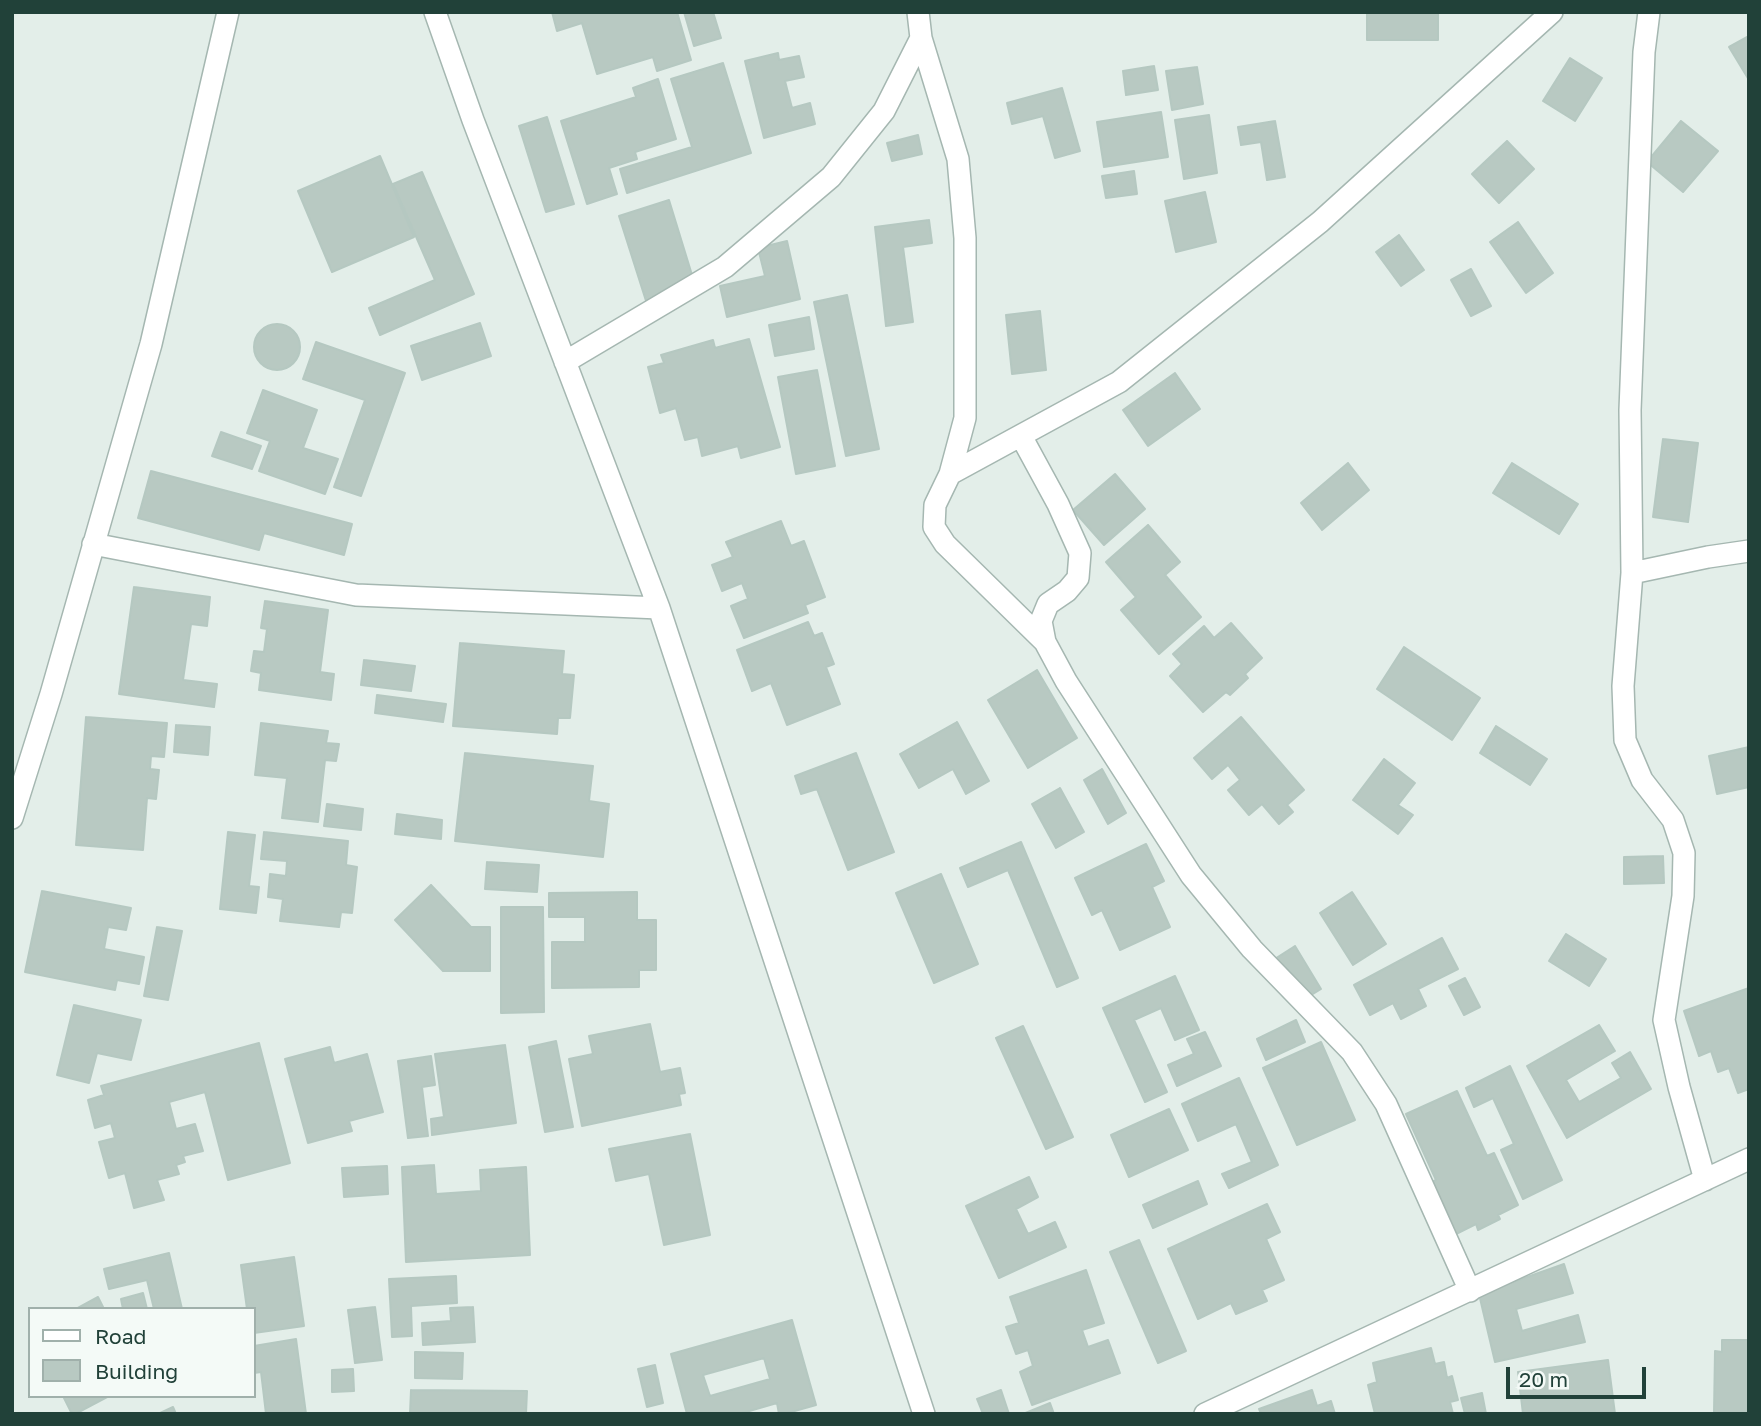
<!DOCTYPE html>
<html>
<head>
<meta charset="utf-8">
<style>
	body { margin:0 }
	#map { position:relative; width:1761px; height:1426px; overflow:hidden; background:#e3eee9; font-family:"Golos Text",sans-serif }
	canvas { display:block }
	.frame { position:absolute; inset:0; border:14px solid #214139; pointer-events:none }
	.legend { position:absolute; left:28px; top:1307px; width:228px; height:91px; box-sizing:border-box; background:#f4faf7; border:2px solid #a0b0ab; margin:0; padding:9px 12px; list-style:none; font-size:21px; color:#214139 }
	.legend li { display:flex; align-items:center; gap:14px; height:35px }
	.legend b { width:35px; border:2px solid #a0b0ab }
	.scale { position:absolute; left:1506px; top:1367px; width:140px; height:32px; box-sizing:border-box; border:4px solid #214139; border-top:0; padding-left:9px; font-size:21px; line-height:24px; white-space:nowrap; color:#214139; -webkit-text-stroke:5px #f4faf7; paint-order:stroke }
</style>
</head>
<body>
<div id="map">
<canvas width="1761" height="1426"></canvas>
<div class="frame"></div>
<ul class="legend">
<li><b style="height:9px;background:#fff"></b>Road</li>
<li><b style="height:19px;background:#b8c9c2"></b>Building</li>
</ul>
<div class="scale">20 m</div>
</div>
<script>
const c = document.querySelector('canvas').getContext('2d');
c.lineJoin = 'round';
function fill(path, color) {
  c.fillStyle = color;
  c.fill(path, 'evenodd');
}
function shape(rows) {
  const path = new Path2D();
  for (const r of rows) {
    if (r.length === 3) {
      path.moveTo(r[0] + r[2], r[1]);
      path.arc(r[0], r[1], r[2], 0, 2 * Math.PI);
      continue;
    }
    path.moveTo(r[0], r[1]);
    for (let i = 2; i < r.length; i += 2) path.lineTo(r[i], r[i + 1]);
  }
  return path;
}
function trace(path, color, width, dash) {
  c.strokeStyle = color;
  c.lineWidth = width;
  c.lineCap = dash ? 'butt' : 'round';
  c.setLineDash(dash || []);
  c.stroke(path);
}
const building = shape([
	[552,12,677,12,691,60,657,71,653,57,597,74,582,23,557,31,552,12],
	[684,12,713,12,721,38,694,46,684,12],
	[1367,12,1438,12,1438,40,1367,40,1367,12],
	[1749,36,1749,80,1729,47,1749,36],
	[778,53,779,60,799,56,804,77,785,81,792,108,810,103,815,124,764,138,745,61,778,53],
	[1570,58,1602,78,1575,121,1543,101,1570,58],
	[723,63,751,153,627,193,620,169,692,147,671,79,723,63],
	[1154,66,1158,90,1126,95,1123,71,1154,66],
	[1197,67,1203,104,1172,110,1166,71,1197,67],
	[658,79,676,139,635,152,637,159,609,168,617,194,587,204,561,121,636,97,633,88,658,79],
	[1062,88,1080,151,1055,158,1043,116,1012,124,1007,103,1062,88],
	[1161,112,1168,157,1104,167,1097,122,1161,112],
	[1209,115,1217,173,1184,179,1175,120,1209,115],
	[547,117,574,204,546,212,519,126,547,117],
	[1275,121,1285,177,1267,180,1261,142,1241,145,1238,127,1275,121],
	[1681,121,1718,151,1683,192,1647,162,1681,121],
	[918,135,922,154,892,161,887,143,918,135],
	[1507,141,1534,169,1499,203,1472,174,1507,141],
	[380,156,414,237,332,272,298,191,380,156],
	[1134,171,1137,194,1106,198,1102,176,1134,171],
	[422,172,474,294,380,335,369,308,435,280,393,184,422,172],
	[1205,192,1216,242,1176,252,1165,201,1205,192],
	[669,200,696,288,647,304,619,216,669,200],
	[929,220,932,243,903,247,913,322,886,326,875,227,929,220],
	[1518,222,1553,273,1526,293,1490,242,1518,222],
	[1399,235,1424,270,1401,286,1376,252,1399,235],
	[787,241,800,299,727,317,720,286,765,276,758,248,787,241],
	[1471,269,1491,306,1471,316,1451,280,1471,269],
	[847,295,879,449,846,456,814,302,847,295],
	[1040,311,1046,370,1012,374,1006,315,1040,311],
	[809,317,814,349,775,356,769,325,809,317],
	[480,323,491,356,422,380,411,346,480,323],
	[277,347,23],
	[749,339,780,447,741,458,738,446,702,456,698,437,685,440,676,408,660,413,648,367,664,363,661,355,713,340,715,348,749,339],
	[316,342,405,373,361,496,334,487,365,400,303,379,316,342],
	[817,370,835,466,796,474,778,377,817,370],
	[1175,373,1200,409,1148,446,1123,410,1175,373],
	[263,390,317,410,303,448,338,459,325,494,259,471,270,441,247,433,263,390],
	[221,432,261,446,252,469,212,456,221,432],
	[1663,439,1698,443,1688,522,1653,517,1663,439],
	[1348,463,1369,490,1322,530,1301,503,1348,463],
	[1512,463,1578,504,1559,534,1493,493,1512,463],
	[151,471,352,524,344,555,264,533,259,550,138,518,151,471],
	[1115,474,1145,509,1104,545,1073,510,1115,474],
	[781,521,791,546,804,541,825,597,805,605,808,613,744,638,731,606,748,599,742,583,722,591,712,565,733,557,726,542,781,521],
	[1148,525,1180,562,1165,575,1201,617,1159,654,1121,610,1136,597,1106,562,1148,525],
	[134,587,210,597,207,626,191,624,183,680,217,684,214,707,119,694,134,587],
	[265,601,328,610,320,672,334,674,331,700,259,690,261,673,251,671,254,651,264,652,267,629,261,628,265,601],
	[808,622,814,636,822,633,834,664,826,667,840,704,787,725,771,683,752,691,737,650,808,622],
	[1231,623,1262,658,1245,674,1248,678,1230,695,1226,692,1203,712,1170,676,1182,664,1173,654,1204,626,1214,638,1231,623],
	[460,643,564,651,562,674,574,675,570,718,558,718,557,734,453,726,460,643],
	[1404,647,1480,698,1452,740,1377,689,1404,647],
	[364,660,415,666,411,691,361,685,364,660],
	[1037,670,1077,738,1028,768,988,700,1037,670],
	[377,695,446,704,443,722,375,713,377,695],
	[86,717,167,723,164,757,151,756,150,769,159,770,156,799,147,798,143,850,76,845,86,717],
	[1241,717,1304,790,1287,805,1293,812,1279,824,1262,804,1249,815,1228,790,1240,780,1228,765,1212,779,1194,758,1241,717],
	[957,722,989,781,966,794,953,769,919,788,900,754,957,722],
	[261,723,328,731,326,743,339,744,336,761,325,760,318,822,282,818,287,778,255,775,261,723],
	[176,725,210,727,208,755,174,752,176,725],
	[1496,726,1547,759,1530,785,1480,753,1496,726],
	[1749,747,1749,787,1717,794,1709,756,1749,747],
	[465,753,593,766,589,801,609,804,603,857,455,841,465,753],
	[856,753,894,852,848,870,817,789,801,794,795,776,856,753],
	[1384,759,1415,783,1398,805,1413,815,1398,834,1353,800,1384,759],
	[1102,769,1126,813,1108,824,1084,780,1102,769],
	[1060,788,1084,832,1056,848,1032,804,1060,788],
	[327,804,363,809,361,830,324,826,327,804],
	[397,814,442,820,441,839,395,834,397,814],
	[228,832,255,835,249,886,259,887,256,913,220,909,228,832],
	[264,832,348,841,346,865,357,867,352,913,341,912,339,927,280,921,283,899,268,897,270,874,286,876,287,861,261,859,264,832],
	[1021,842,1078,978,1057,987,1008,870,968,887,960,868,1021,842],
	[1146,844,1164,881,1152,887,1170,927,1120,950,1102,910,1092,915,1075,878,1146,844],
	[1663,856,1664,883,1624,884,1624,857,1663,856],
	[487,862,539,865,537,892,485,889,487,862],
	[941,874,978,964,934,983,896,893,941,874],
	[431,885,471,927,490,927,490,971,443,971,395,920,431,885],
	[42,891,131,908,126,930,108,927,104,949,144,957,139,984,117,980,115,990,25,972,42,891],
	[637,892,637,920,656,920,656,970,639,970,639,987,552,988,552,942,585,942,585,917,549,917,549,893,637,892],
	[1352,892,1386,944,1353,965,1320,913,1352,892],
	[501,907,543,907,544,1012,501,1013,501,907],
	[157,927,182,931,168,1000,144,996,157,927],
	[1566,934,1606,959,1589,986,1549,961,1566,934],
	[1442,938,1458,969,1418,989,1426,1006,1401,1019,1393,1003,1370,1015,1354,985,1442,938],
	[1295,946,1321,989,1295,1005,1270,962,1295,946],
	[1175,976,1199,1030,1175,1040,1161,1008,1134,1020,1167,1092,1145,1102,1103,1008,1175,976],
	[1465,978,1480,1007,1464,1015,1449,986,1465,978],
	[1749,988,1749,1089,1738,1093,1729,1068,1718,1072,1711,1051,1699,1056,1684,1011,1749,988],
	[74,1005,141,1020,131,1060,97,1053,89,1083,57,1075,74,1005],
	[1296,1020,1305,1042,1266,1060,1257,1039,1296,1020],
	[650,1024,660,1072,680,1068,685,1093,679,1094,681,1105,582,1126,569,1059,593,1054,589,1036,650,1024],
	[1599,1025,1615,1051,1566,1080,1579,1102,1621,1078,1612,1063,1630,1052,1651,1089,1567,1138,1527,1066,1599,1025],
	[1023,1026,1073,1137,1046,1149,996,1038,1023,1026],
	[1205,1032,1221,1066,1177,1086,1168,1065,1194,1054,1187,1039,1205,1032],
	[556,1041,573,1127,545,1132,529,1047,556,1041],
	[1321,1042,1355,1120,1297,1145,1263,1068,1321,1042],
	[259,1043,290,1163,228,1180,205,1092,169,1102,176,1129,195,1124,203,1151,183,1156,185,1162,176,1165,179,1174,157,1180,164,1200,134,1208,125,1173,109,1178,99,1142,115,1138,111,1123,95,1128,88,1100,104,1095,101,1086,259,1043],
	[505,1045,516,1123,432,1135,431,1119,444,1117,435,1054,505,1045],
	[330,1047,334,1063,367,1054,383,1112,349,1121,352,1131,308,1143,285,1059,330,1047],
	[431,1056,435,1085,422,1087,428,1136,408,1138,398,1061,431,1056],
	[1510,1066,1562,1180,1523,1199,1501,1150,1514,1144,1493,1098,1474,1107,1466,1088,1510,1066],
	[1239,1078,1278,1165,1229,1188,1222,1174,1252,1162,1236,1124,1198,1141,1182,1104,1239,1078],
	[1457,1091,1487,1156,1494,1153,1518,1205,1498,1215,1500,1219,1478,1230,1476,1224,1454,1235,1430,1183,1436,1180,1406,1114,1457,1091],
	[1169,1109,1188,1150,1129,1177,1111,1135,1169,1109],
	[690,1134,710,1235,664,1245,649,1174,616,1181,609,1149,690,1134],
	[434,1165,436,1194,481,1191,480,1170,526,1167,530,1255,406,1262,402,1167,434,1165],
	[387,1166,388,1194,344,1197,342,1168,387,1166],
	[1029,1177,1038,1197,1016,1209,1028,1234,1055,1222,1066,1247,999,1278,966,1206,1029,1177],
	[1198,1181,1207,1204,1153,1228,1143,1205,1198,1181],
	[1267,1204,1280,1232,1266,1239,1284,1280,1262,1290,1267,1301,1236,1314,1231,1303,1198,1319,1168,1249,1267,1204],
	[1139,1240,1186,1351,1158,1363,1110,1252,1139,1240],
	[169,1253,182,1309,154,1309,147,1280,109,1289,104,1269,169,1253],
	[294,1257,304,1326,254,1333,254,1309,247,1309,241,1265,294,1257],
	[1564,1264,1573,1293,1516,1309,1522,1331,1578,1315,1585,1342,1495,1362,1479,1294,1564,1264],
	[1086,1270,1104,1323,1082,1330,1088,1347,1108,1340,1120,1373,1032,1405,1020,1372,1033,1366,1028,1350,1016,1354,1006,1327,1019,1323,1010,1297,1086,1270],
	[456,1276,457,1303,411,1306,412,1336,392,1337,389,1279,456,1276],
	[143,1293,147,1309,123,1309,121,1299,143,1293],
	[98,1297,104,1309,76,1309,98,1297],
	[375,1307,382,1360,355,1363,348,1310,375,1307],
	[473,1307,475,1342,423,1345,422,1323,451,1321,450,1308,473,1307],
	[792,1320,816,1405,784,1414,779,1414,777,1403,739,1414,687,1414,671,1354,792,1320],
	[764,1358,770,1379,710,1396,703,1375,764,1358],
	[296,1339,306,1414,266,1414,261,1372,254,1373,254,1346,296,1339],
	[1722,1340,1749,1340,1749,1414,1714,1413,1715,1351,1722,1352,1722,1340],
	[1431,1348,1435,1364,1444,1362,1447,1378,1452,1376,1458,1400,1450,1402,1453,1414,1375,1414,1368,1385,1377,1382,1373,1363,1431,1348],
	[415,1352,463,1353,462,1379,415,1378,415,1352],
	[1608,1360,1615,1414,1523,1414,1518,1372,1608,1360],
	[655,1365,663,1403,647,1407,638,1369,655,1365],
	[353,1369,354,1391,332,1392,332,1370,353,1369],
	[411,1390,527,1391,526,1414,410,1414,411,1390],
	[1001,1390,1009,1414,983,1414,977,1399,1001,1390],
	[1312,1390,1317,1406,1331,1401,1335,1414,1261,1414,1259,1409,1312,1390],
	[1482,1393,1486,1414,1465,1414,1461,1398,1482,1393],
	[63,1396,109,1396,75,1414,72,1414,63,1396],
	[1050,1403,1054,1414,1023,1414,1050,1403],
	[173,1407,176,1414,158,1414,173,1407]
]);
fill(building, '#b8c9c2');
trace(building, '#b5c8c1', 2);
const street = shape([
	[435,12,473,120,659,608,924,1414],
	[1649,12,1644,52,1630,410,1632,573,1623,686,1625,740,1642,780,1673,820,1684,853,1683,896,1664,1020,1679,1087,1705,1180],
	[921,38,958,159,965,238,965,418,950,474,935,505,934,527,945,544,1045,642],
	[565,362,725,267,831,177,884,111,921,38,918,12],
	[1021,436,1058,504,1080,553,1078,578,1067,591,1048,604,1041,621,1045,642,1066,681,1191,875,1252,949,1352,1052,1386,1104,1470,1291],
	[950,474,1119,382,1320,222,1552,12],
	[93,544,356,595,659,608],
	[1632,573,1708,557,1749,551],
	[12,818,51,694,151,344,228,12],
	[1205,1414,1749,1159]
]);
trace(street, '#a5b7b1', 24);
trace(street, '#fff', 21);
</script>
</body>
</html>
